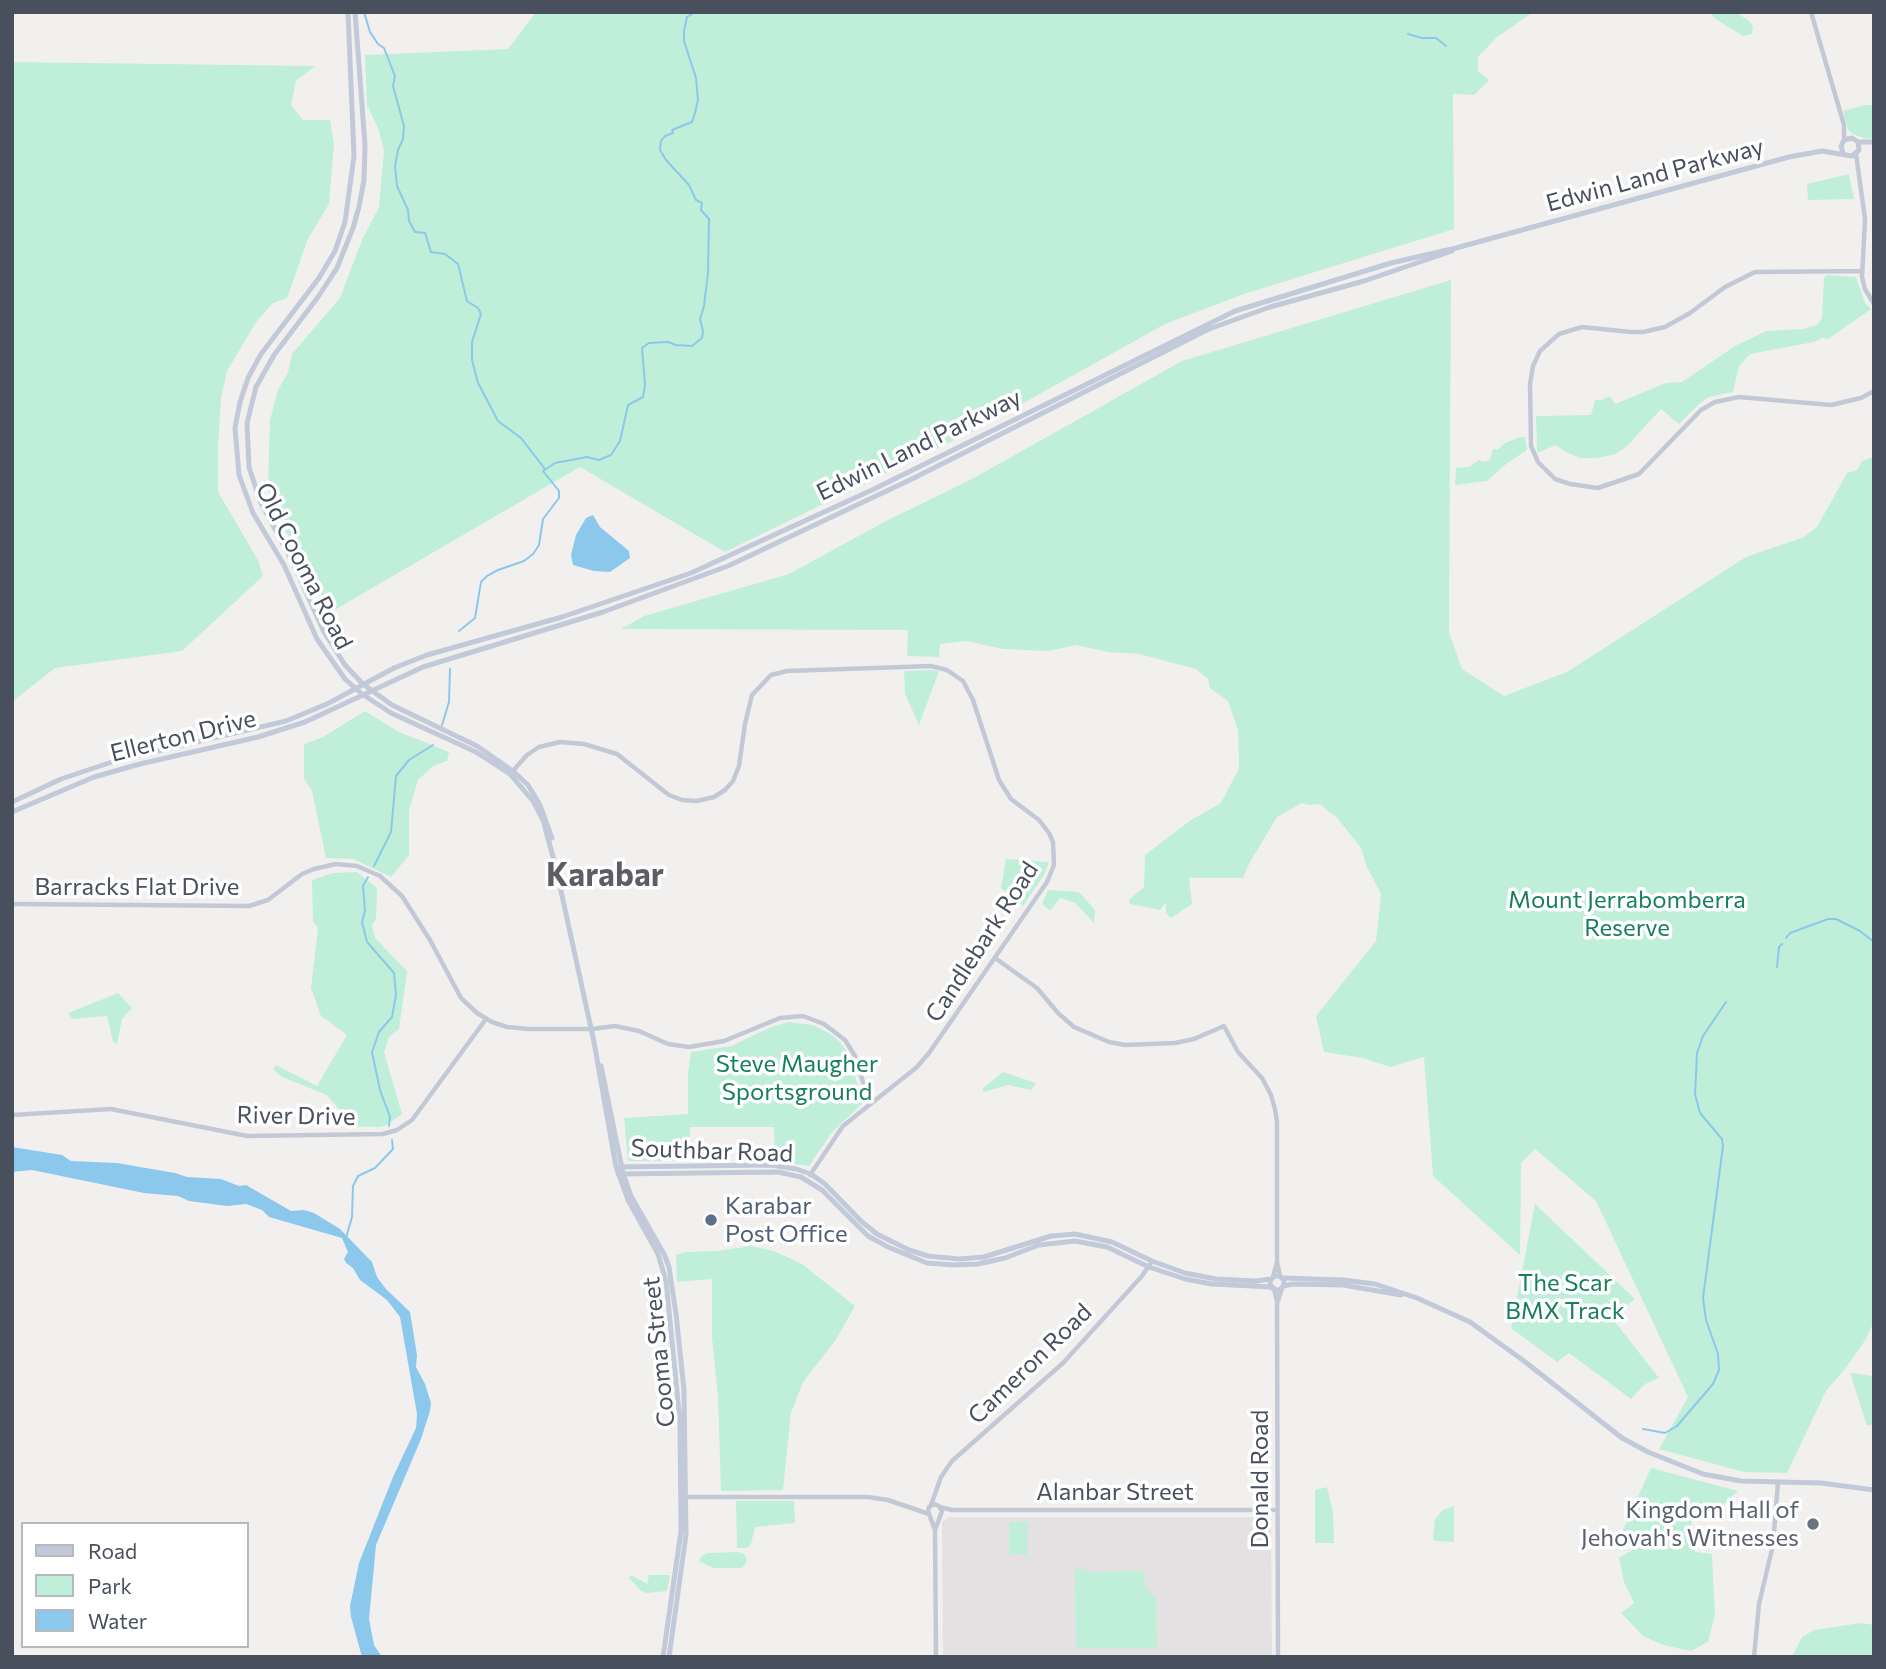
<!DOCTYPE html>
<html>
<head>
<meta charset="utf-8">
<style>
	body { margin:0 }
	#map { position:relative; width:1886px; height:1669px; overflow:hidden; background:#f2f0ef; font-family:Commissioner,sans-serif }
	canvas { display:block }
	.frame { position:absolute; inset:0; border:14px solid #484f5d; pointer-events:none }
	.legend { position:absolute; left:21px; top:1522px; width:228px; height:126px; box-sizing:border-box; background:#fff; border:2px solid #b6b9be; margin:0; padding:9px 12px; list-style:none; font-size:21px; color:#484f5d }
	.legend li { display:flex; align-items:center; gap:14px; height:35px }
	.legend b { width:35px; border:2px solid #b6b9be }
</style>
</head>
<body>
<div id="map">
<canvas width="1886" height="1669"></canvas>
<div class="frame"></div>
<ul class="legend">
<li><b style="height:9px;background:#c2c9d8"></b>Road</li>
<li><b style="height:19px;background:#bfefd9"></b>Park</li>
<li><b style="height:19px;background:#8cc8eb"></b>Water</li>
</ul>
</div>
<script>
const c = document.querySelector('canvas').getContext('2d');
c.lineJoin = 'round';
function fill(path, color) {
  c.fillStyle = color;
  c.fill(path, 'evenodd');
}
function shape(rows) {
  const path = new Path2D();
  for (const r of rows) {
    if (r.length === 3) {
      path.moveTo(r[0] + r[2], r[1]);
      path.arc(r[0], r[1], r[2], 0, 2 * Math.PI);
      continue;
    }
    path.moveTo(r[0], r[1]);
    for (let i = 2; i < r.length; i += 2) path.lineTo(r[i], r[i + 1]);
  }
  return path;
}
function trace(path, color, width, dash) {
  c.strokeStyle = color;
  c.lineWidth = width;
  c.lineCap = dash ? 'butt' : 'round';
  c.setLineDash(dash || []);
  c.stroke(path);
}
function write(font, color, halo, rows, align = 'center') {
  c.font = font + ' Commissioner,sans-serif';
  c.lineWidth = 7;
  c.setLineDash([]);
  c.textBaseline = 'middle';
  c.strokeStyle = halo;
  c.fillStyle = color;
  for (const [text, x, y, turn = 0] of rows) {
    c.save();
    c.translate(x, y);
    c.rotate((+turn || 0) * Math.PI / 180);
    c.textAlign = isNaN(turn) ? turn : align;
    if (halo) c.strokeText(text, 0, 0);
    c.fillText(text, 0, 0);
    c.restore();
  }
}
fill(shape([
	[949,1517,1271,1517,1272,1657,943,1657,942,1522]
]), '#e3e1e2');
fill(shape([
	[536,12,1533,12,1496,38,1478,57,1478,71,1489,80,1474,95,1453,94,1454,229,1244,294,1165,324,977,429,725,552,580,467,331,612,274,510,268,486,270,420,278,390,288,372,292,354,340,298,362,240,379,207,384,151,378,128,367,105,365,55,508,49],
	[1710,12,1736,12,1749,21,1753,27,1752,34,1743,36,1714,18],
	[12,62,315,66,296,81,291,105,303,120,330,120,334,145,329,204,308,239,287,298,273,303,256,322,227,371,221,399,218,446,218,492,258,560,263,576,182,651,55,668,12,702],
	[1865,105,1874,105,1874,139,1864,138,1852,134,1848,129,1843,111],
	[1849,174,1854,199,1808,200,1807,184],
	[1827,275,1856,277,1865,303,1871,309,1828,339,1822,338,1814,342,1750,354,1739,366,1733,392,1709,397,1699,404,1679,424,1661,409,1628,445,1616,454,1597,458,1580,458,1564,451,1556,445,1537,453,1536,416,1591,415,1595,400,1602,400,1610,396,1615,404,1666,383,1682,382,1735,346,1766,331,1803,329,1817,325,1822,318,1824,278],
	[1451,280,1449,632,1462,669,1504,696,1567,672,1746,557,1804,537,1817,527,1847,473,1857,470,1862,461,1874,457,1874,1321,1866,1339,1845,1369,1826,1391,1787,1473,1744,1472,1659,1449,1688,1397,1596,1201,1535,1149,1521,1163,1520,1255,1433,1176,1424,1057,1390,1067,1363,1058,1324,1052,1316,1016,1376,941,1381,894,1367,867,1361,848,1338,819,1320,804,1309,805,1302,803,1277,817,1250,862,1243,878,1189,878,1192,904,1171,918,1166,913,1166,902,1160,910,1130,904,1129,900,1144,887,1145,855,1191,820,1221,803,1239,768,1238,730,1228,701,1210,688,1208,679,1196,669,1139,654,1108,652,1076,645,1048,651,1003,649,966,641,940,644,939,657,907,656,908,630,621,629,644,616,789,574,884,522,972,479,1182,361],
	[1520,437,1525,437,1527,450,1506,464,1487,481,1455,485,1456,468,1469,467,1479,460,1485,462,1490,460,1493,449,1497,450,1505,443],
	[931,670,939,671,919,725,905,694,904,671],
	[365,711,397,731,449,752,447,761,433,766,418,780,409,811,409,855,391,877,353,859,326,858,312,791,304,779,304,744,323,737],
	[1006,859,1049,862,1044,875,1023,906,1001,888],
	[357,872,377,888,376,919,372,925,375,938,407,971,399,1029,389,1037,384,1052,402,1114,385,1126,378,1127,347,1126,342,1113,327,1095,282,1077,273,1069,276,1065,317,1086,347,1035,321,1016,311,988,318,928,313,922,312,880,333,873],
	[1048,890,1079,892,1095,910,1094,923,1075,903,1060,898,1050,911,1042,904],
	[118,993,132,1008,122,1019,117,1044,113,1042,107,1016,72,1019,68,1013],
	[788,1022,813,1025,829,1033,840,1042,848,1053,863,1103,832,1132,809,1166,775,1161,774,1127,690,1127,689,1161,628,1161,624,1118,688,1114,688,1072,691,1052,731,1046,769,1028],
	[1003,1072,1036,1083,1031,1090,1008,1085,984,1092,982,1089],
	[1535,1204,1635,1299,1612,1318,1659,1378,1645,1384,1631,1399,1569,1353,1557,1362,1511,1328],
	[751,1246,774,1251,802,1264,855,1306,835,1341,803,1382,791,1413,783,1490,721,1491,718,1397,712,1338,712,1279,677,1282,676,1255,686,1252,717,1251],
	[1850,1373,1874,1376,1874,1424,1867,1426],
	[1651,1468,1738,1491,1716,1511,1691,1520,1695,1552,1712,1554,1715,1615,1708,1642,1691,1651,1663,1645,1643,1636,1621,1613,1634,1603,1624,1582,1619,1558,1635,1548,1637,1542,1622,1532],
	[1327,1487,1333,1512,1334,1543,1315,1543,1315,1490],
	[736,1501,794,1501,795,1523,755,1527,751,1544,747,1548,737,1548],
	[1454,1506,1454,1542,1435,1541,1433,1538,1435,1519,1443,1510],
	[1009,1522,1028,1522,1027,1555,1009,1554],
	[739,1552,744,1554,747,1559,745,1565,741,1568,713,1568,699,1561,702,1556,708,1553],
	[1075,1569,1085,1569,1089,1572,1144,1571,1145,1586,1156,1599,1157,1648,1076,1648],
	[631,1575,647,1584,649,1575,670,1575,667,1591,647,1593,641,1591,629,1578],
	[1861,1623,1874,1625,1874,1657,1792,1657,1802,1637,1814,1630]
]), '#bfefd9');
fill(shape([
	[593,515,600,527,629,551,630,558,610,572,594,571,573,565,571,555,576,535,586,518],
	[12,1147,62,1155,71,1161,117,1163,175,1173,187,1177,221,1179,239,1186,246,1185,291,1211,304,1210,314,1213,340,1229,372,1262,377,1277,386,1289,410,1312,417,1355,416,1367,425,1384,431,1403,430,1411,421,1439,376,1545,369,1619,374,1645,382,1657,362,1657,351,1617,350,1606,359,1563,393,1477,416,1428,417,1414,400,1317,387,1300,360,1280,353,1268,346,1263,344,1259,348,1252,342,1238,269,1217,262,1210,246,1204,227,1206,189,1201,178,1196,144,1193,32,1170,12,1172]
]), '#8cc8eb');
trace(shape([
	[364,12,370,32,378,44,384,48,395,76,393,86,404,126,403,139,398,150,395,166,397,186,408,210,409,221,415,232,425,233,431,252,445,254,458,264,467,301,478,308,481,314,472,342,472,360,478,383,498,421,521,438,545,469],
	[1408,34,1422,38,1436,38,1446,46],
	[459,631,475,618,481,582,487,576,498,570,524,561,533,554,539,545,543,519,559,498,559,491,543,471,555,463,587,457,599,460,611,455,620,441,628,405,643,397,645,385,642,348,649,343,668,342,676,345,692,346,702,338,703,331,700,319,704,306,708,273,709,219,701,210,702,203,696,200,689,185,666,160,660,150,661,141,665,136,673,133,672,130,692,122,695,113,698,100,696,78,684,41,684,31,687,17,695,12],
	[442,725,449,702,450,669],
	[374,866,391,832,396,776,409,760,433,745],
	[368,877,363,886,365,911,362,922,367,942,394,973,396,995,392,1017,379,1032,372,1052,380,1090,390,1117,389,1126],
	[1786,938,1790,933,1828,919,1836,919,1860,931,1874,942],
	[1777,967,1779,947,1782,944],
	[346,1238,352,1217,353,1186,358,1176,375,1168,393,1149,392,1140],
	[1643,1429,1665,1433,1677,1426,1713,1384,1719,1370,1718,1354,1706,1320,1703,1298,1723,1146,1722,1139,1700,1113,1695,1094,1697,1053,1703,1036,1726,1002]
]), '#8cc8eb', 2);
trace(shape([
	[1811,12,1844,125,1844,140],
	[1856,154,1865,219,1862,277,1865,289,1874,304],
	[1862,271,1755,272,1725,287,1690,313,1665,327,1643,332,1631,332,1582,327,1559,334,1540,351,1533,366,1530,384,1531,446,1538,462,1555,479,1570,484,1598,488,1639,474,1701,410,1715,402,1739,397,1831,405,1861,398,1874,391],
	[511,773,527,755,539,747,560,742,584,744,617,754,669,795,682,800,697,801,714,797,725,790,733,781,739,766,745,724,752,695,771,675,787,671,931,666,947,670,963,681,973,700,999,780,1011,799,1039,820,1049,833,1053,842,1054,865,1047,882,929,1053,917,1067,843,1126,810,1175],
	[12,904,249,906,268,900,302,874,314,869,336,864,357,866,380,876,402,896,430,940,461,998,477,1013,492,1022,507,1027,529,1029,592,1029,615,1026,639,1031,668,1044,689,1047,724,1041,780,1018,803,1016,824,1024,845,1040,855,1056,863,1082,874,1101],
	[995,958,1037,988,1058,1013,1074,1027,1109,1042,1125,1045,1175,1043,1194,1039,1224,1026,1238,1052,1262,1078,1271,1095,1275,1109,1277,1122,1277,1262,1280,1276],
	[12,1115,111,1109,247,1136,383,1134,397,1130,412,1120,486,1019],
	[1273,1277,1277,1262],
	[1274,1288,1277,1302,1278,1657],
	[1278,1301,1282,1288],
	[685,1497,868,1497,888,1500,929,1514],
	[931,1505,941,1477,952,1461,1063,1363,1142,1276,1152,1261],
	[940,1507,952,1510,1277,1510],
	[935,1530,942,1511,939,1506,934,1504,929,1507,928,1511,935,1530,936,1657],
	[1754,1657,1759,1604,1773,1545,1778,1482]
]), '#c3c9d4', 4.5);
trace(shape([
	[348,12,354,156,345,222,335,251,319,278,261,354,248,378,240,402,235,428,239,475,253,513,284,565,317,639,345,679,362,694,391,713,476,752,510,774,533,801,543,820,556,868,594,1042,616,1167,628,1200,658,1254,666,1281,680,1422,681,1531,663,1657],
	[355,12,365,145,364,180,359,207,353,228,337,268,318,297,274,355,256,387,247,423,249,467,260,501,291,559,324,632,345,665,363,684,392,705,477,746,513,771,528,785,540,805,552,838],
	[1858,142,1874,142],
	[12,802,61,779,115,761,286,721,327,704,394,668,427,655,562,617,691,573,872,490,1235,311,1391,263,1456,248,1789,157,1822,151,1852,156,1859,150,1858,142,1852,138,1844,140,1841,146,1843,153],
	[12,812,94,777,140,764,258,737,305,722,423,667,603,612,728,566,914,478,1209,329,1270,307,1364,281,1452,251],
	[601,1066,623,1173,631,1196,664,1254,669,1267,676,1314,684,1390,686,1535,669,1657],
	[616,1167,771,1165,796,1169,811,1174,825,1184,861,1221,877,1234,909,1250,928,1256,959,1259,984,1257,1051,1236,1075,1234,1112,1242,1152,1261,1185,1273,1216,1279,1256,1281,1271,1279],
	[618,1174,778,1172,801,1177,822,1190,868,1236,888,1247,927,1263,955,1265,978,1264,1005,1258,1039,1245,1075,1241,1107,1247,1149,1267,1185,1279,1212,1284,1272,1287],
	[1277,1283,7],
	[1283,1278,1343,1280,1375,1284,1417,1298,1470,1322,1524,1361,1622,1438,1648,1452,1703,1474,1741,1481,1821,1483,1874,1490],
	[1283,1286,1293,1284,1343,1285,1401,1295]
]), '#c2c9d8', 5);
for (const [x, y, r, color] of [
	[711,1220,7,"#5c6f8a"],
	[1813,1524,7,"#6b7280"]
]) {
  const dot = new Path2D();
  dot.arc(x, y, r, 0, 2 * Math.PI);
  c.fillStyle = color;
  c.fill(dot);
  trace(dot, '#fff', 2.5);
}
write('24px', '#484f5d', '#fff', [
	["Edwin Land Parkway",1655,175,-15],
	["Edwin Land Parkway",919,445,-26],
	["Old Cooma Road",304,566,63],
	["Ellerton Drive",183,736,-14],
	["Barracks Flat Drive",137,887],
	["Candlebark Road",982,942,-57],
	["River Drive",296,1116,1],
	["Southbar Road",712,1151,2],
	["Cooma Street",659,1352,-96],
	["Cameron Road",1030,1364,-44],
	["Donald Road",1260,1479,-90],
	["Alanbar Street",1115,1492]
]);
write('24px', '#187f5c', '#fff', [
	["Mount Jerrabomberra",1627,900],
	["Reserve",1627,928],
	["Steve Maugher",797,1064],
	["Sportsground",797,1092],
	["The Scar",1565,1283],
	["BMX Track",1565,1311]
]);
write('24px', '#4e5e75', '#fff', [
	["Karabar",725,1206],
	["Post Office",725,1234]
], 'left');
write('24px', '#5b616d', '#fff', [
	["Kingdom Hall of",1799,1510],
	["Jehovah's Witnesses",1799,1538]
], 'right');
write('bold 32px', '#5c5e64', '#fff', [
	["Karabar",605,875]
]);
</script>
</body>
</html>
